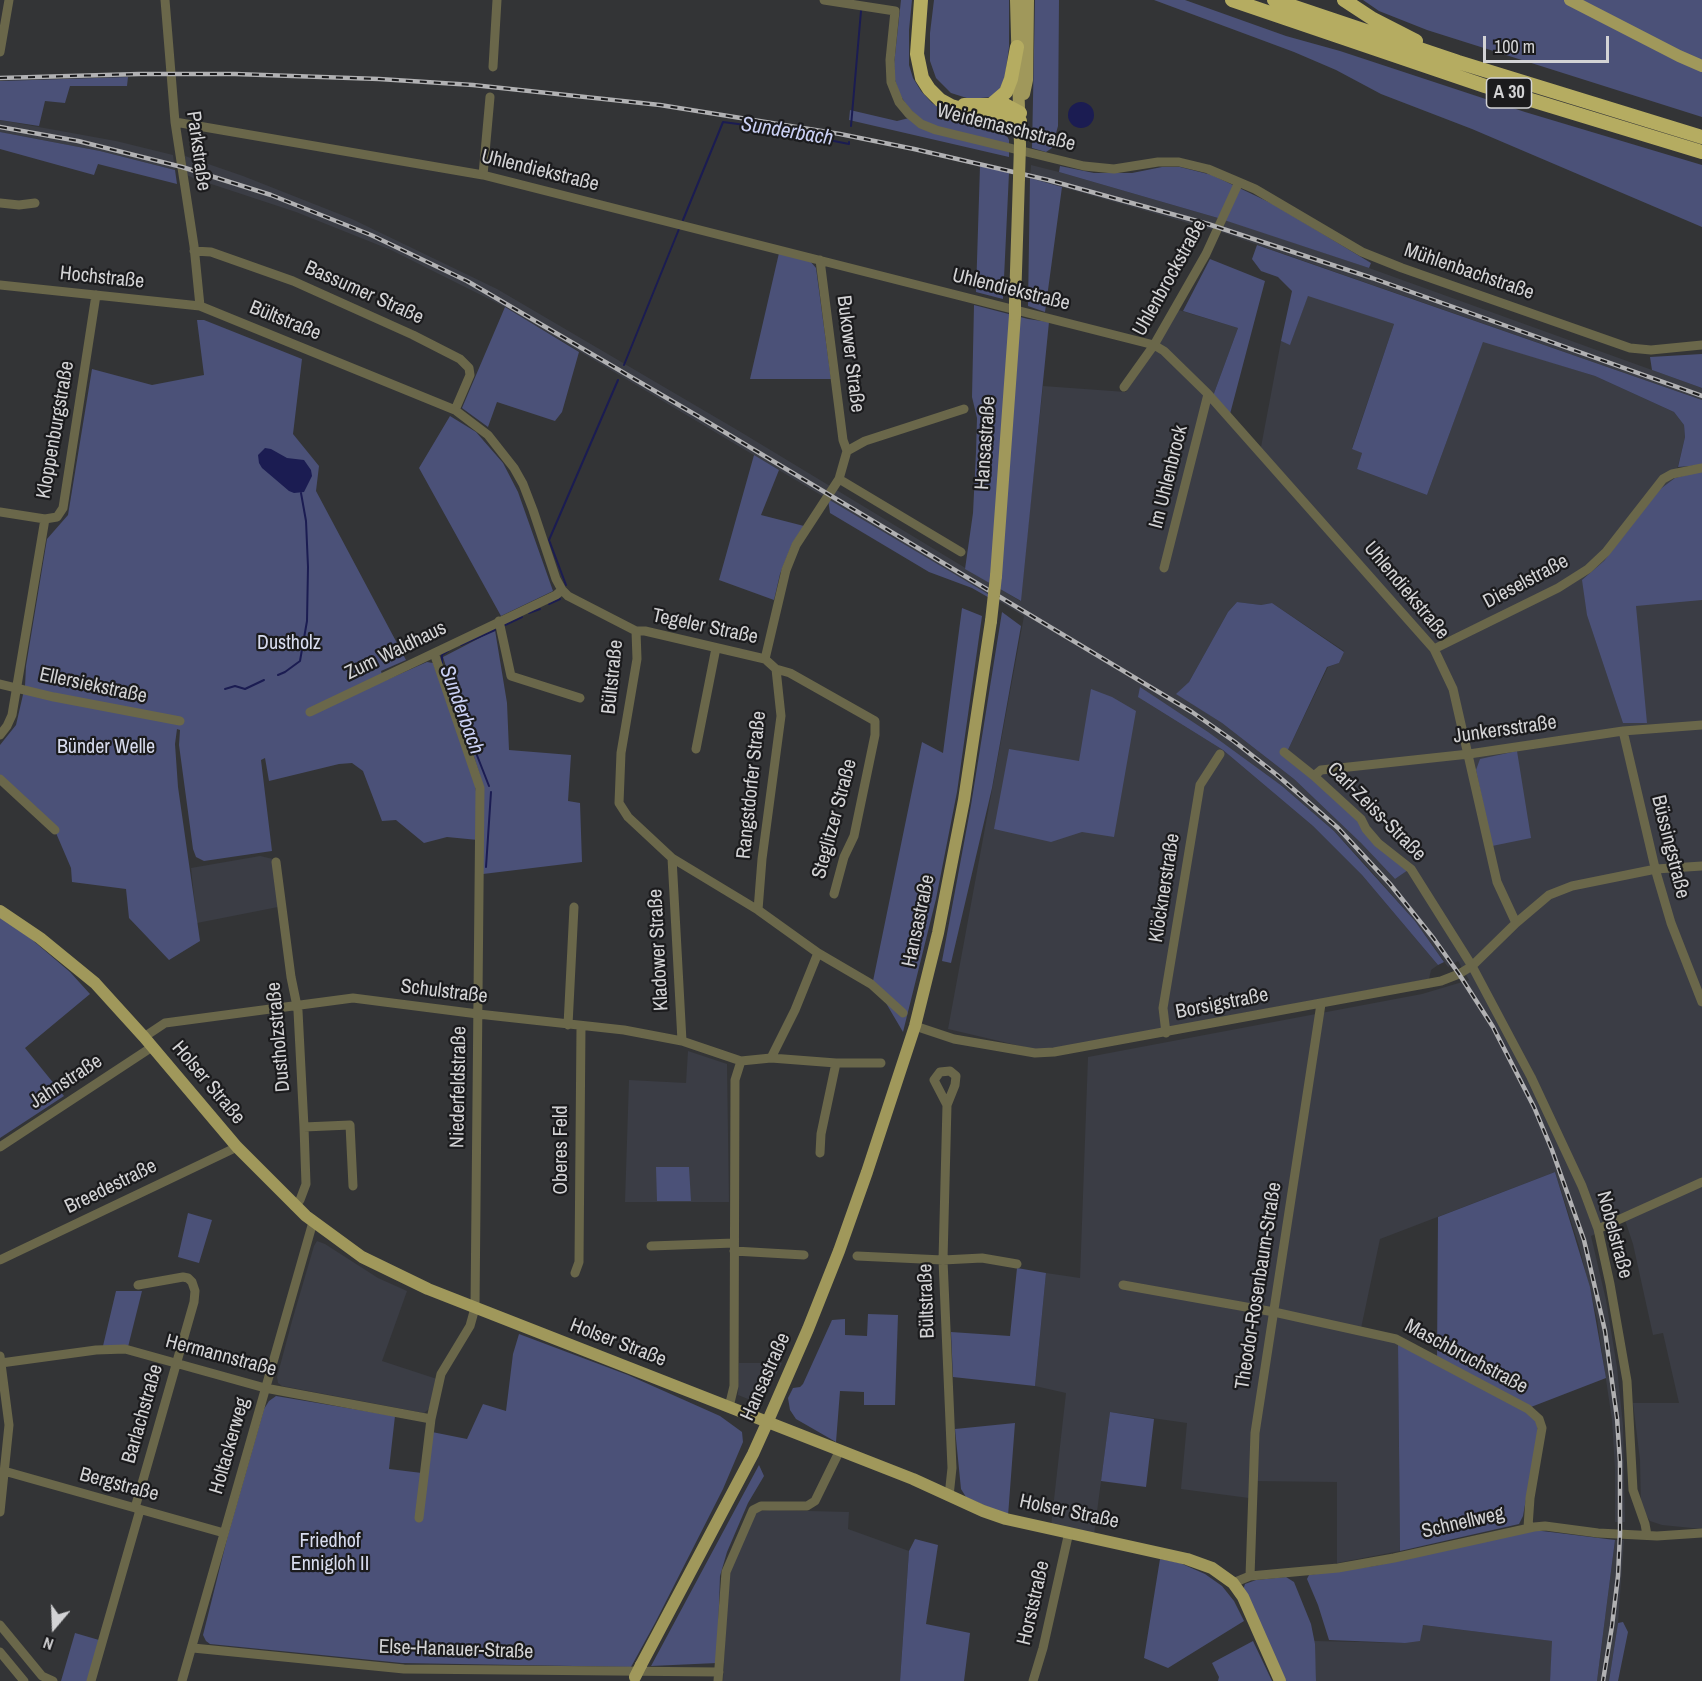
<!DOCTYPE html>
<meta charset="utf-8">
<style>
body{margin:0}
#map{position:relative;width:1702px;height:1681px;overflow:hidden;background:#333436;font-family:"Archivo Narrow",sans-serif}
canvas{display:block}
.north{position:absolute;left:24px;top:1597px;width:60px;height:60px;-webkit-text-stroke:4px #1b1b1d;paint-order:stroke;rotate:199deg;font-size:16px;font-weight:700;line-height:24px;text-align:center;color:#d3d3d5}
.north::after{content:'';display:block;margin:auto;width:21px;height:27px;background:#d3d3d5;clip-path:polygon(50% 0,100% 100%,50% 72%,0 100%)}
.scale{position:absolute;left:1483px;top:36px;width:126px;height:27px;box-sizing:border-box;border:3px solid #d3d3d5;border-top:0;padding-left:8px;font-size:18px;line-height:21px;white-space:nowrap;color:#d3d3d5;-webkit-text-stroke:4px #1b1b1d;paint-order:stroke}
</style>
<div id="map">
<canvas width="1702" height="1681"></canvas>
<div class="north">N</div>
<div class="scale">100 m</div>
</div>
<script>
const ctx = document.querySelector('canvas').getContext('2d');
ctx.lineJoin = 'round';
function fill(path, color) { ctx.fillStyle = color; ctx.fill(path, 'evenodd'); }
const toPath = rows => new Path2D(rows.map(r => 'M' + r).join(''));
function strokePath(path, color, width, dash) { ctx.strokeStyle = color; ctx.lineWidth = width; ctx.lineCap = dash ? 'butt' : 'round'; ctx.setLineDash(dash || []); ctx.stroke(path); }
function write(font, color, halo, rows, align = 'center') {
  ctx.font = font + ' "Archivo Narrow",sans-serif'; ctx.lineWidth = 4.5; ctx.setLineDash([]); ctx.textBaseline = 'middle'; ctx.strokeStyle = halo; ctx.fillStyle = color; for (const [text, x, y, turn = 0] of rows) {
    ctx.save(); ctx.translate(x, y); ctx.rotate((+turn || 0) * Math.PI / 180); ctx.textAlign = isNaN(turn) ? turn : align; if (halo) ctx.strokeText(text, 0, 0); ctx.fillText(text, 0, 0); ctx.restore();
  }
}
fill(toPath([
 [0,120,116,141,173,155,175,170,100,151,0,132],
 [185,156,243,176,352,219,497,289,739,431,1020,601,1043,386,1126,392,1143,365,1172,308,1238,328,1213,396,1261,447,1281,341,1290,344,1308,295,1394,324,1352,448,1362,453,1357,469,1427,495,1483,341,1595,376,1674,412,1684,425,1685,437,1675,478,1702,471,1702,1529,1662,1525,1650,1521,1641,1507,1640,1460,1633,1403,1679,1403,1663,1333,1653,1335,1633,1244,1625,1220,1591,1236,1606,1300,1617,1367,1623,1425,1625,1522,1615,1522,1615,1470,1612,1420,1597,1319,1579,1246,1555,1172,1380,1239,1360,1333,1398,1343,1400,1551,1337,1563,1337,1482,1251,1481,1249,1498,1181,1489,1187,1423,1110,1412,1094,1535,1051,1526,1066,1393,1035,1386,1046,1273,1080,1278,1088,1057,1422,994,1469,980,1458,961,1448,967,1415,921,1365,864,1334,831,1282,786,1138,697,1223,750,1313,826,1362,875,1438,965,1431,970,1429,979,1051,1049,1033,1049,948,1029,1024,616,505,307,391,250,296,212,193,178,187,175],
 [1237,602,1261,605,1272,603,1344,651,1339,663,1328,667,1287,752,1407,870,1395,879,1361,843,1294,779,1222,723,1177,694,1189,682,1228,612],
 [1031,165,1059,172,1218,218,1213,230,1030,178],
 [1226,220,1369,268,1702,388,1702,400,1221,232],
 [260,856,273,859,278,907,197,923,191,868],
 [688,1051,727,1064,729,1202,625,1202,629,1080,686,1083],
 [317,1241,325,1244,378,1278,407,1291,382,1361,437,1379,429,1409,424,1413,282,1386,278,1383,277,1377,292,1321,314,1246],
 [739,1363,782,1363,766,1394,758,1399,748,1399,738,1395],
 [769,1510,849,1512,848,1529,909,1551,900,1681,723,1681,728,1576,754,1512],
 [1615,1540,1624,1540,1618,1623,1609,1681,1597,1681],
 [1423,1625,1553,1641,1550,1681,1316,1681,1314,1641,1405,1643]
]), '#3b3d45');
fill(toPath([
 [901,0,912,0,909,30,909,65,913,78,921,91,932,103,949,114,996,126,1005,132,1009,140,1009,157,849,120,850,110,897,121,917,116,907,106,899,93,895,80,894,64],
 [934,0,1009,0,1009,47,1005,77,1000,90,991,97,970,99,951,93,936,78,930,61,930,33],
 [1035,0,1059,0,1058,126,1052,148,1046,152,1032,148],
 [1154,0,1185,0,1286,36,1340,51,1525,112,1702,165,1702,227,1472,129,1381,94,1336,70,1294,52],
 [1363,0,1702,0,1702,117,1427,30,1379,11],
 [128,77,127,86,70,86,65,103,45,101,39,126,0,120,0,81],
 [0,132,100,151,175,170,177,184,98,164,94,175,0,149],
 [980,166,1009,173,1003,299,976,292],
 [1060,166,1094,173,1132,173,1162,167,1180,167,1212,175,1275,205,1371,263,1369,268,1218,218,1059,172],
 [1030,178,1062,187,1045,312,1028,306],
 [1257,245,1702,400,1702,465,1678,467,1685,437,1684,425,1674,412,1595,376,1483,342,1427,495,1357,469,1362,453,1352,449,1394,324,1308,296,1290,345,1281,341,1292,291,1278,277,1261,271,1252,259],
 [779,253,810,261,816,268,831,379,750,379],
 [1210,259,1265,281,1230,414,1213,396,1238,328,1183,311],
 [974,305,1028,319,1049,322,1021,601,965,569,973,513,976,452,977,418,972,397],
 [505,307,579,352,562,412,555,421,497,402,488,427,462,408],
 [197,320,204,320,302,359,293,434,319,466,316,491,406,660,381,671,384,681,427,662,433,663,474,776,477,799,478,840,447,837,424,843,396,820,382,821,363,771,352,763,339,764,269,781,265,758,261,760,272,851,204,861,196,857,193,849,179,745,180,730,177,729,175,744,178,787,200,941,169,960,129,918,126,889,72,882,71,868,56,833,0,775,0,745,16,725,25,686,26,666,47,539,68,515,92,369,152,385,204,375],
 [1702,354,1702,388,1652,370,1650,357],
 [450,416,476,432,503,463,518,492,553,591,501,616,419,468],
 [754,455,779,470,761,515,804,526,792,544,780,574,774,600,719,580],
 [1702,471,1702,600,1636,606,1647,723,1623,723,1587,615,1582,580,1604,561,1659,490,1675,478],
 [828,499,993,597,993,600,972,588,929,572,830,513],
 [1237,602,1261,605,1272,603,1344,652,1339,663,1327,667,1287,752,1408,870,1395,879,1361,843,1294,779,1222,723,1176,694,1189,682,1228,612],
 [962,608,982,616,957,792,936,899,903,1032,873,981,922,742,943,753],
 [1002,612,1021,626,992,788,951,963,942,961,971,805],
 [495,630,507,703,509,750,571,755,568,801,580,803,582,862,483,874,481,779,443,657],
 [1140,687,1208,732,1282,786,1334,831,1415,921,1444,962,1438,965,1362,875,1313,826,1223,750,1138,697],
 [1091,689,1112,697,1136,711,1114,837,1082,832,1051,842,994,829,1009,749,1079,761],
 [1517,751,1531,838,1492,846,1476,770,1480,759],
 [0,917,16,926,70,972,90,994,25,1048,64,1096,0,1138],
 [656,1167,689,1167,691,1201,657,1201],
 [1555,1172,1590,1287,1606,1378,1531,1407,1437,1359,1438,1217],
 [188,1213,212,1220,199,1263,178,1257],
 [1017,1268,1046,1273,1035,1386,953,1377,951,1332,1010,1336],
 [116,1291,142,1291,128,1347,103,1346],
 [868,1314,898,1315,895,1405,864,1405,864,1392,840,1391,836,1442,796,1419,790,1410,788,1398,793,1388,800,1387,803,1384,832,1320,845,1319,845,1335,867,1336],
 [519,1334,628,1375,720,1416,742,1432,743,1442,723,1489,655,1623,631,1667,402,1663,210,1644,206,1641,203,1635,228,1535,264,1409,269,1401,276,1396,395,1416,389,1469,422,1473,427,1431,467,1439,483,1404,506,1411,513,1354],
 [1398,1343,1527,1412,1537,1422,1538,1432,1523,1516,1519,1524,1400,1551],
 [1110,1412,1154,1419,1146,1487,1101,1481],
 [1015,1423,1008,1516,966,1497,961,1489,955,1429],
 [759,1465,764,1476,748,1503,727,1552,720,1576,717,1663,651,1666],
 [1534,1530,1615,1540,1597,1681,1550,1681,1552,1641,1423,1625,1420,1641,1405,1643,1329,1640,1318,1605,1307,1579,1309,1575,1374,1566],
 [915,1539,938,1545,926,1624,970,1633,964,1681,900,1681,909,1551],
 [1160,1559,1180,1563,1205,1574,1222,1586,1234,1601,1244,1621,1168,1668,1144,1658],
 [1286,1577,1294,1582,1311,1624,1315,1644,1316,1681,1286,1681,1243,1590,1245,1584,1256,1580],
 [1623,1622,1628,1632,1618,1681,1609,1681,1618,1623],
 [75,1633,99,1640,88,1681,61,1681],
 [1253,1641,1272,1681,1218,1681,1219,1677,1212,1663]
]), '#4b5178');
fill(toPath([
 '1068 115a13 13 0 1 1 26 0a13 13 0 1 1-26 0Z',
 [265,448,271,449,287,458,304,460,311,470,312,476,304,492,294,493,289,491,262,468,259,463,258,455]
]), '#1b1c52');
strokePath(toPath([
 [851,126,861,11],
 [683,220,723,122,768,128,849,144,849,142],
 [624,365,679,229],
 [566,585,549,540,618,380],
 [549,604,560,599],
 [529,613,540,609],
 [505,625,522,617],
 [461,645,495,630],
 [442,663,442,655,448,651],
 [278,675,285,672,300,661,307,621,308,567,306,521,301,493],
 [225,689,235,686,245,689,264,680],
 [453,694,489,786],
 [486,867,491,792]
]), '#1b1c52', 2);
strokePath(toPath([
 [165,0,175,122,194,246,200,306],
 [824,0,895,11,890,60,891,82,899,102,909,114,921,124,936,130,1084,166,1114,169,1158,162,1179,162,1208,169,1255,189,1362,252,1402,268,1630,348,1651,350,1702,345],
 [0,52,9,0],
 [493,67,497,0],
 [175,122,483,175,1154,345,1164,351,1208,394,1434,649,1453,689,1497,882,1516,923],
 [483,175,490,97],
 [0,203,19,205,35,203],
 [194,251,211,252,293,281,413,335,460,359,469,368,470,375,455,410],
 [820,260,843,440,847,451],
 [0,285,200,306,455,410,488,435,514,468,523,484,533,510,556,579,562,590,568,596,636,631,645,631,765,659,776,669,781,716,762,859,758,910],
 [1124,387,1154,345,1206,254,1239,182],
 [839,479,961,552],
 [0,512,45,519],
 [1164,568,1208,394],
 [499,621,511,676,580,698],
 [636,631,637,659,621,753,619,803,628,817,672,858,758,910,818,953,871,984,903,1013],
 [1434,649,1558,588,1588,569,1606,552,1663,479,1672,474,1702,468],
 [765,659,786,570,796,545,839,479,847,451,865,441,964,409],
 [776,669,790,673,875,721,875,735,854,836,844,857,834,894],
 [0,684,54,697,180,721],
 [310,712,556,595,562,590],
 [1623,731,1656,872,1671,923,1702,1002],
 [0,735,7,726,12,715,45,519,57,517,63,508,96,295],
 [696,749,716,648],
 [1284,752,1314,776,1361,819,1366,829,1378,843,1411,869,1472,966,1531,1077,1582,1186,1598,1229,1610,1284,1627,1381,1633,1490,1645,1524,1647,1535],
 [1314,776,1321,770,1469,754,1623,731,1702,725],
 [0,779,55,830],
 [672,858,682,1041],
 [276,862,291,977,298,1011,304,1127,306,1184,300,1200,294,1206],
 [568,1025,574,907],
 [915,1026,954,1039,1035,1053,1054,1052,1441,981,1459,974,1472,966,1516,923,1549,895,1572,886,1656,869,1702,866],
 [1166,1033,1163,1008,1200,785,1220,754],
 [144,1037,165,1023,353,998,478,1014,624,1030,682,1041,741,1061,771,1058,836,1063,881,1063],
 [771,1058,795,1010,818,953],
 [947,1105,955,1085,956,1076,950,1071,940,1072,934,1080,947,1105,943,1260,952,1468,949,1496],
 [304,1127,350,1125,353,1186],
 [0,1147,152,1047],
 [820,1153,821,1134,836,1063],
 [1598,1229,1702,1182],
 [651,1246,734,1243],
 [734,1251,804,1255],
 [857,1256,943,1260,982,1258,1017,1264],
 [0,1260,237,1147],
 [575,1273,579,1262,581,1026],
 [1123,1285,1274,1312,1396,1339,1528,1409,1539,1419,1542,1428,1530,1498,1528,1527],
 [0,1356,9,1425,0,1512],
 [1,1363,96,1350,125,1349,265,1388,431,1419],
 [729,1407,734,1386,735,1080,741,1061],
 [4,1471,224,1533],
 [135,1508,194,1302,195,1291,192,1282,188,1278,183,1277,138,1285],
 [419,1518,431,1419,441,1374,470,1326,475,1308,480,788,434,653],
 [1250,1576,1255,1433,1321,1004],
 [1233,1583,1250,1576,1338,1568,1394,1558,1534,1527,1545,1526,1598,1533,1657,1536,1702,1533],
 [0,1625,42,1676,53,1681],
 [193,1648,404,1669,719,1672],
 [0,1652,24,1681],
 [91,1681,140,1510],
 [182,1681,313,1222],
 [718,1681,726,1572,753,1510,761,1506,807,1506,815,1501,840,1450],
 [1033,1681,1043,1648,1069,1532]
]), '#6a674a', 9);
strokePath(toPath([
 [1016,0,1020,145],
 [1570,0,1679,56,1702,66],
 [1024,94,1027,80,1028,0],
 [1015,302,1019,178],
 [996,576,1015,315],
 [0,911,40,938,95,983,144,1037,237,1147,306,1216,362,1257,428,1289,913,1479,983,1511,1006,1519,1187,1559,1212,1568,1233,1583,1243,1597,1280,1681],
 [641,1665,753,1454,767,1423,808,1329,839,1251,867,1172,915,1026,938,933,964,800,991,621]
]), '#a0985b', 12);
strokePath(toPath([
 [921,0,917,54,922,78,929,89,940,100,951,106,978,114,1020,121],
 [1232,0,1485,86,1702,152],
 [1274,0,1458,62,1702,137],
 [1344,0,1373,19,1416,41],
 [992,104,1006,92,1011,79,1017,47],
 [964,105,1005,105,1020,113]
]), '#b5ac61', 14);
const rail = toPath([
 [0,78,139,74,235,74,379,79,473,85,660,105,840,134,914,149,1048,180,1208,224,1372,278,1702,396],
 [0,127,78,141,182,167,271,195,371,235,467,281,701,418,1192,712,1235,742,1277,775,1338,828,1390,884,1434,939,1459,974,1493,1027,1534,1107,1552,1150,1584,1240,1605,1331,1617,1418,1620,1462,1620,1534,1618,1576,1612,1626,1603,1681]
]);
strokePath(rail, '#b1b1b3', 4.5);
strokePath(rail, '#1b1b1d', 2, [7]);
strokePath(toPath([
 [1019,178,1020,145],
 [1015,315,1015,302],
 [991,621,996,576],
 [635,1677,641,1665]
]), '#a0985b', 12);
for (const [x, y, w] of [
 [1509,93,45]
]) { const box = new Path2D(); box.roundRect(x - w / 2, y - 15, w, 30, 4.5); ctx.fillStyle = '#1b1b1d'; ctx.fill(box); strokePath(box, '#d3d3d5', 1.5); }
write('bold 18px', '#d3d3d5', null, [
 ["A 30",1509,93]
]);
write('20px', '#d3d3d5', '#1b1b1d', [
 ["Weidemaschstraße",1006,128,14],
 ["Parkstraße",198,151,82],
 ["Uhlendiekstraße",540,171,14],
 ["Mühlenbachstraße",1469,272,19],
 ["Hochstraße",102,278,6],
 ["Uhlenbrockstraße",1170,278,-61],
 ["Uhlendiekstraße",1011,290,14],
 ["Bassumer Straße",364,293,24],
 ["Bültstraße",285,321,22],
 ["Bukower Straße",850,354,83],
 ["Kloppenburgstraße",56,430,-80],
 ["Hansastraße",986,443,-86],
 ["Im Uhlenbrock",1169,477,-76],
 ["Dieselstraße",1526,582,-28],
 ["Uhlendiekstraße",1406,591,50],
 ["Tegeler Straße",705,627,12],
 ["Zum Waldhaus",396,651,-26],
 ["Bültstraße",613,677,-84],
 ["Ellersiekstraße",93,686,12],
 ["Junkersstraße",1505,730,-8],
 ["Rangstdorfer Straße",752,785,-84],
 ["Carl-Zeiss-Straße",1376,812,45],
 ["Steglitzer Straße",835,819,-75],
 ["Büssingstraße",1670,847,76],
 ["Klöcknerstraße",1165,888,-81],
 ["Hansastraße",919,921,-78],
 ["Kladower Straße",659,950,-93],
 ["Schulstraße",444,992,7],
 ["Borsigstraße",1222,1004,-11],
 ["Dustholzstraße",279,1037,-95],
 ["Jahnstraße",66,1082,-33],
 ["Holser Straße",208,1083,50],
 ["Niederfeldstraße",459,1087,-89],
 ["Oberes Feld",562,1150,-90],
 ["Breedestraße",111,1187,-26],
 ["Nobelstraße",1614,1235,75],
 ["Theodor-Rosenbaum-Straße",1259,1286,-81],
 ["Bültstraße",927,1301,-92],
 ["Holser Straße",618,1343,21],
 ["Hermannstraße",221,1356,15],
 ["Maschbruchstraße",1466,1357,28],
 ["Hansastraße",766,1377,-66],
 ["Barlachstraße",143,1414,-74],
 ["Holtackerweg",230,1446,-74],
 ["Bergstraße",119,1485,15],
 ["Holser Straße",1069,1512,12],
 ["Schnellweg",1463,1523,-13],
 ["Horststraße",1034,1603,-77],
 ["Else-Hanauer-Straße",456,1650,2]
]);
write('20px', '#d8dcee', '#1b1b1d', [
 ["Dustholz",289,644],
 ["Bünder Welle",106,748],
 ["Friedhof",330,1542],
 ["Ennigloh II",330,1565]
]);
write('italic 21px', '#cad0f4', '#1b1b1d', [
 ["Sunderbach",787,132,9],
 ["Sunderbach",461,710,70]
]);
</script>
